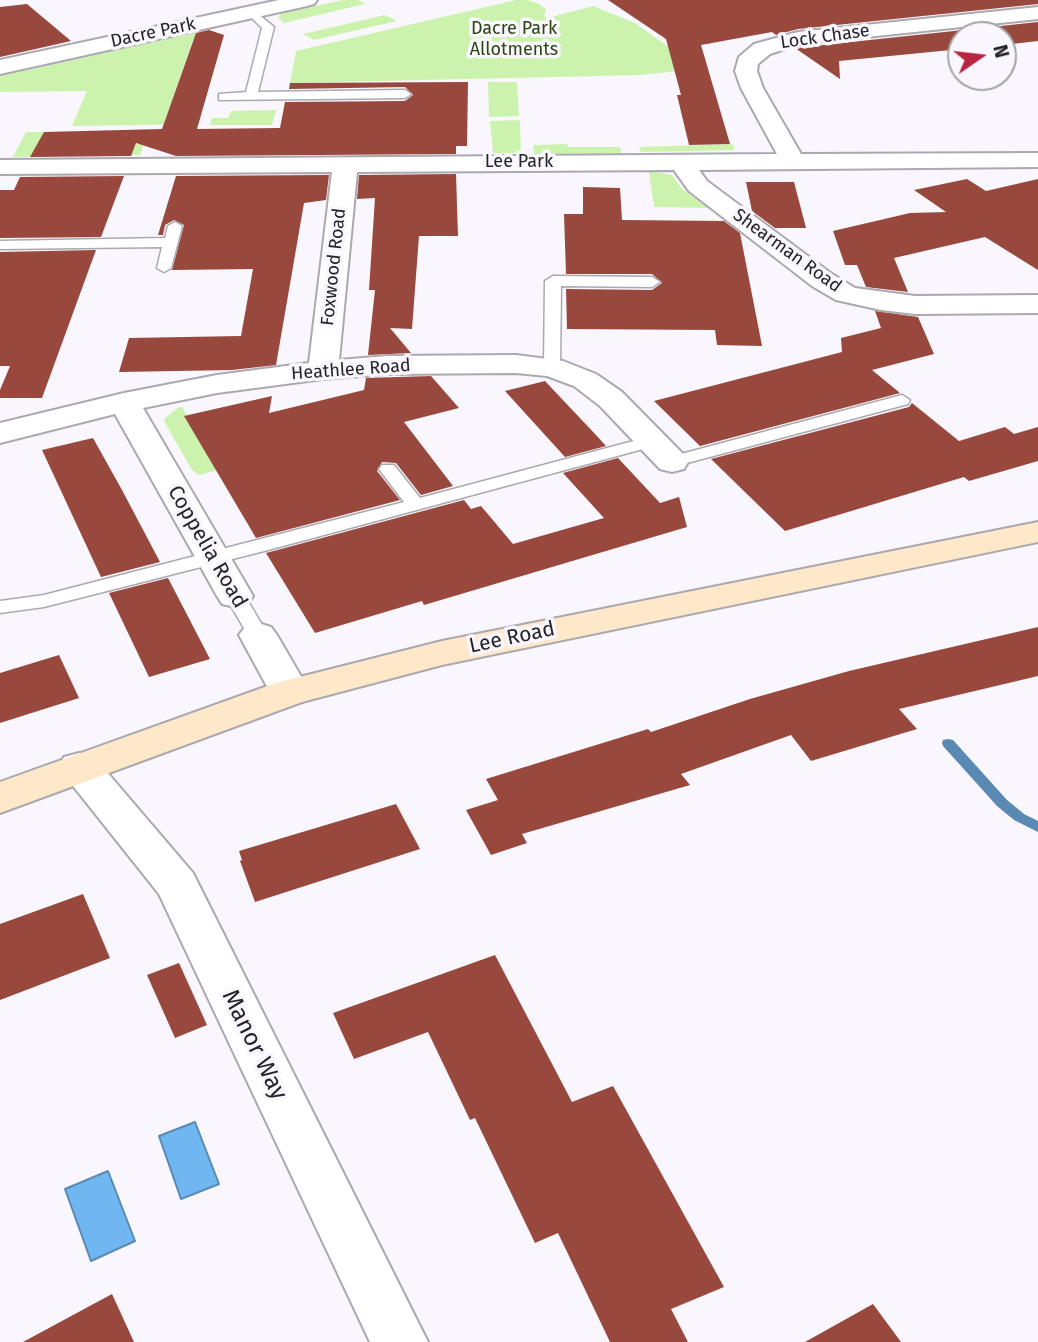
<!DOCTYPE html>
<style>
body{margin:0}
#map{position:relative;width:1038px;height:1342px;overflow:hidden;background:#f9f6fd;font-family:"Fira Sans",sans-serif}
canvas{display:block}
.north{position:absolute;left:947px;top:21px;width:70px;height:70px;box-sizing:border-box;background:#f9f6fd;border:2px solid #a4a2a7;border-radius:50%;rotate:76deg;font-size:19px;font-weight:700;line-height:28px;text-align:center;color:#252426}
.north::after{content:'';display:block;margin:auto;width:24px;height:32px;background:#b72540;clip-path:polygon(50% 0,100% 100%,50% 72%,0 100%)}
</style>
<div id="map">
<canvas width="1038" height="1342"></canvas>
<div class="north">N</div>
</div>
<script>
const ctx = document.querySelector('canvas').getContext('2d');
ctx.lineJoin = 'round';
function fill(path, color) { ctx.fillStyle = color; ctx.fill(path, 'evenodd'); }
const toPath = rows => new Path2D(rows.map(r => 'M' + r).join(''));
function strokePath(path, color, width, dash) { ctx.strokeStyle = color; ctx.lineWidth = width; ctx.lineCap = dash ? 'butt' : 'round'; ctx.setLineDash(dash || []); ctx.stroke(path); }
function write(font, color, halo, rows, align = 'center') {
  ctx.font = font + ' "Fira Sans",sans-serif'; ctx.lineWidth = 7; ctx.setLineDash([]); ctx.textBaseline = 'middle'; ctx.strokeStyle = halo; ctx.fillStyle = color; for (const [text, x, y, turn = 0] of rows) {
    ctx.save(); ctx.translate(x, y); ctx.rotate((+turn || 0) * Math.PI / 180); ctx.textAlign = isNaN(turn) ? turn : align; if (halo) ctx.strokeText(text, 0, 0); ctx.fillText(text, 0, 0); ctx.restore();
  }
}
fill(toPath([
 [343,0,358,0,365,4,284,23,278,17,283,13],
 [516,0,528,0,539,4,546,9,544,16,547,18,593,6,635,23,700,69,640,75,290,83,296,51],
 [385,15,397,21,314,40,303,34],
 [208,30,222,35,221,40,193,40,165,120,198,124,72,126,87,91,0,92,0,76],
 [488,82,517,82,519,116,489,117],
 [276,110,272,125,210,125,212,118,228,118,231,111],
 [520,120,521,153,493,153,490,121],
 [26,132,44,132,38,145,144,144,140,155,13,157],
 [567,144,568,147,620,147,621,153,534,154,533,145],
 [733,144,734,150,641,152,639,147],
 [649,171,672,175,682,189,709,208,654,207],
 [179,407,182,407,217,470,199,475,192,470,165,423,164,419]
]), '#ccf3ae');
const water = toPath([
 [195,1122,219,1184,181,1199,159,1136,195,1122],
 [108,1171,135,1241,91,1261,65,1189,108,1171]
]);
fill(water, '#70b6f0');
strokePath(water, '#5a8ab3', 2);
fill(toPath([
 [948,739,953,740,1007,800,1024,814,1038,821,1038,832,1014,820,997,806,943,746,942,743,943,740,948,739]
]), '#5a8ab3');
fill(toPath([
 [608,0,1038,0,1038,4,798,29,776,35,772,32,701,45,730,144,689,145,677,95,681,95,666,39],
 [27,4,71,41,0,57,0,7],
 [1038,22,1038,41,1003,45,1003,35,961,35,961,49,839,61,840,79,795,48],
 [209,30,224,35,197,129,280,128,285,102,405,101,413,95,405,87,289,89,290,83,468,82,467,146,456,146,456,154,176,156,136,143,131,156,30,157,44,132,162,129,196,33],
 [456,174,458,236,419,236,412,329,390,328,411,353,368,355,375,290,369,290,375,198,357,199,359,175],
 [329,175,326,200,304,203,276,365,232,370,119,372,129,338,241,336,253,269,172,270,184,225,174,220,165,225,163,235,158,235,176,176],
 [124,176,101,237,0,238,0,190,14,190,20,177],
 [967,179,986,191,1038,179,1038,270,985,237,894,258,908,292,866,287,857,265,845,265,833,231,910,213,946,212,914,190],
 [746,182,794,182,806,228,775,228,752,211],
 [583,187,620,188,622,220,724,221,740,233,762,346,717,345,715,330,567,329,566,289,652,290,662,283,652,274,566,274,564,214,583,214],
 [96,250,42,398,0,398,0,390,10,366,0,366,0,252],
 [875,311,918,317,934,354,872,370,900,393,700,446,654,401,842,352,841,338,881,328],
 [431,376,459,408,404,422,453,486,421,495,396,463,382,462,377,471,400,500,256,538,184,416,272,396,269,413,364,390,366,378],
 [545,381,595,434,606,446,565,457,505,391],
 [912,403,959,441,1005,427,1014,434,1038,427,1038,461,969,481,964,477,785,531,711,459,909,407],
 [93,438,122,490,160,562,101,577,42,450],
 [618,458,660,503,679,497,687,527,424,605,422,601,315,633,266,553,464,500,471,509,481,506,513,544,604,518,563,473],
 [168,578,210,659,149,677,109,593],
 [1038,627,1038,676,899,709,917,729,811,761,791,735,681,774,690,785,522,834,527,843,491,855,466,810,498,800,486,779,648,729,651,732,750,699,849,671],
 [59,655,79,698,0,723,0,673],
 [396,804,420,849,255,902,240,861,242,860,239,851],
 [83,894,110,958,0,1000,0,924],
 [495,955,572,1102,613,1086,724,1287,671,1309,688,1342,610,1342,558,1233,535,1243,475,1118,470,1120,428,1032,354,1059,333,1013],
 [179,963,207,1025,175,1038,147,975],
 [112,1294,134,1342,23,1342],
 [873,1304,901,1342,805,1342]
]), '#98483c');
const lane = toPath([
 [252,9,274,27,258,92,405,90,411,94,405,98,219,100,219,94,246,92,262,28,246,12,252,9],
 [175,222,182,226,171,268,164,272,157,268,162,247,0,249,0,241,165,238,168,226,175,222],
 [553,276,652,277,660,282,652,287,561,286,560,367,552,372,544,367,545,281,553,276],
 [902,395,910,400,908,404,672,467,663,462,666,458,902,395],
 [652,436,658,437,661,441,658,445,268,550,44,607,0,613,0,601,44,595,404,502,379,469,382,465,394,465,420,498,652,436],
 [235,590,242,592,245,596,268,635,265,640,258,642,251,640,248,635,225,596,228,592,235,590]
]);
const street = toPath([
 [279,0,317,0,314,4,307,6,0,74,0,60,279,0],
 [1038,7,1038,19,800,44,770,54,758,64,757,71,763,88,801,154,1038,153,1038,167,699,170,707,181,832,274,855,288,915,296,1038,295,1038,313,915,314,881,310,836,300,812,286,689,191,674,170,357,172,339,360,387,356,516,355,563,361,596,374,622,392,684,455,688,462,684,469,672,472,660,469,600,406,574,386,547,376,516,373,387,374,323,379,217,393,143,408,253,596,248,604,235,607,222,604,217,596,115,414,0,443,0,423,124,393,217,375,309,363,332,172,0,174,0,160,777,154,741,88,735,71,739,57,754,44,798,32,1038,7],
 [258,623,271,627,277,635,310,692,304,701,290,705,276,701,270,692,239,635,245,627,258,623],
 [79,753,94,757,193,873,428,1342,370,1342,159,894,58,767,64,757,79,753]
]);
const secondary = toPath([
 [1038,522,1038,542,442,665,302,702,0,813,0,782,276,683,442,641,1038,522]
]);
strokePath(lane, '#aba8af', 3);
strokePath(street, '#aba8af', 4);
strokePath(secondary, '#aba8af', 4);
fill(lane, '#fff');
fill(street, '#fff');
fill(secondary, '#fee8ca');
write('18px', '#2b4510', '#f9f6fd', [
 ["Dacre Park",514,29],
 ["Allotments",514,50]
]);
write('18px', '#252426', '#f9f6fd', [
 ["Dacre Park",153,33,-12],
 ["Lock Chase",825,37,-8],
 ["Lee Park",519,162],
 ["Shearman Road",787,251,36],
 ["Foxwood Road",334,267,-84],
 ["Heathlee Road",351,370,-4]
]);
write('21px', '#252426', '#f9f6fd', [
 ["Coppelia Road",207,547,60],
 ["Lee Road",512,638,-12]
]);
write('24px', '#252426', '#f9f6fd', [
 ["Manor Way",254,1045,64]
]);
</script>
